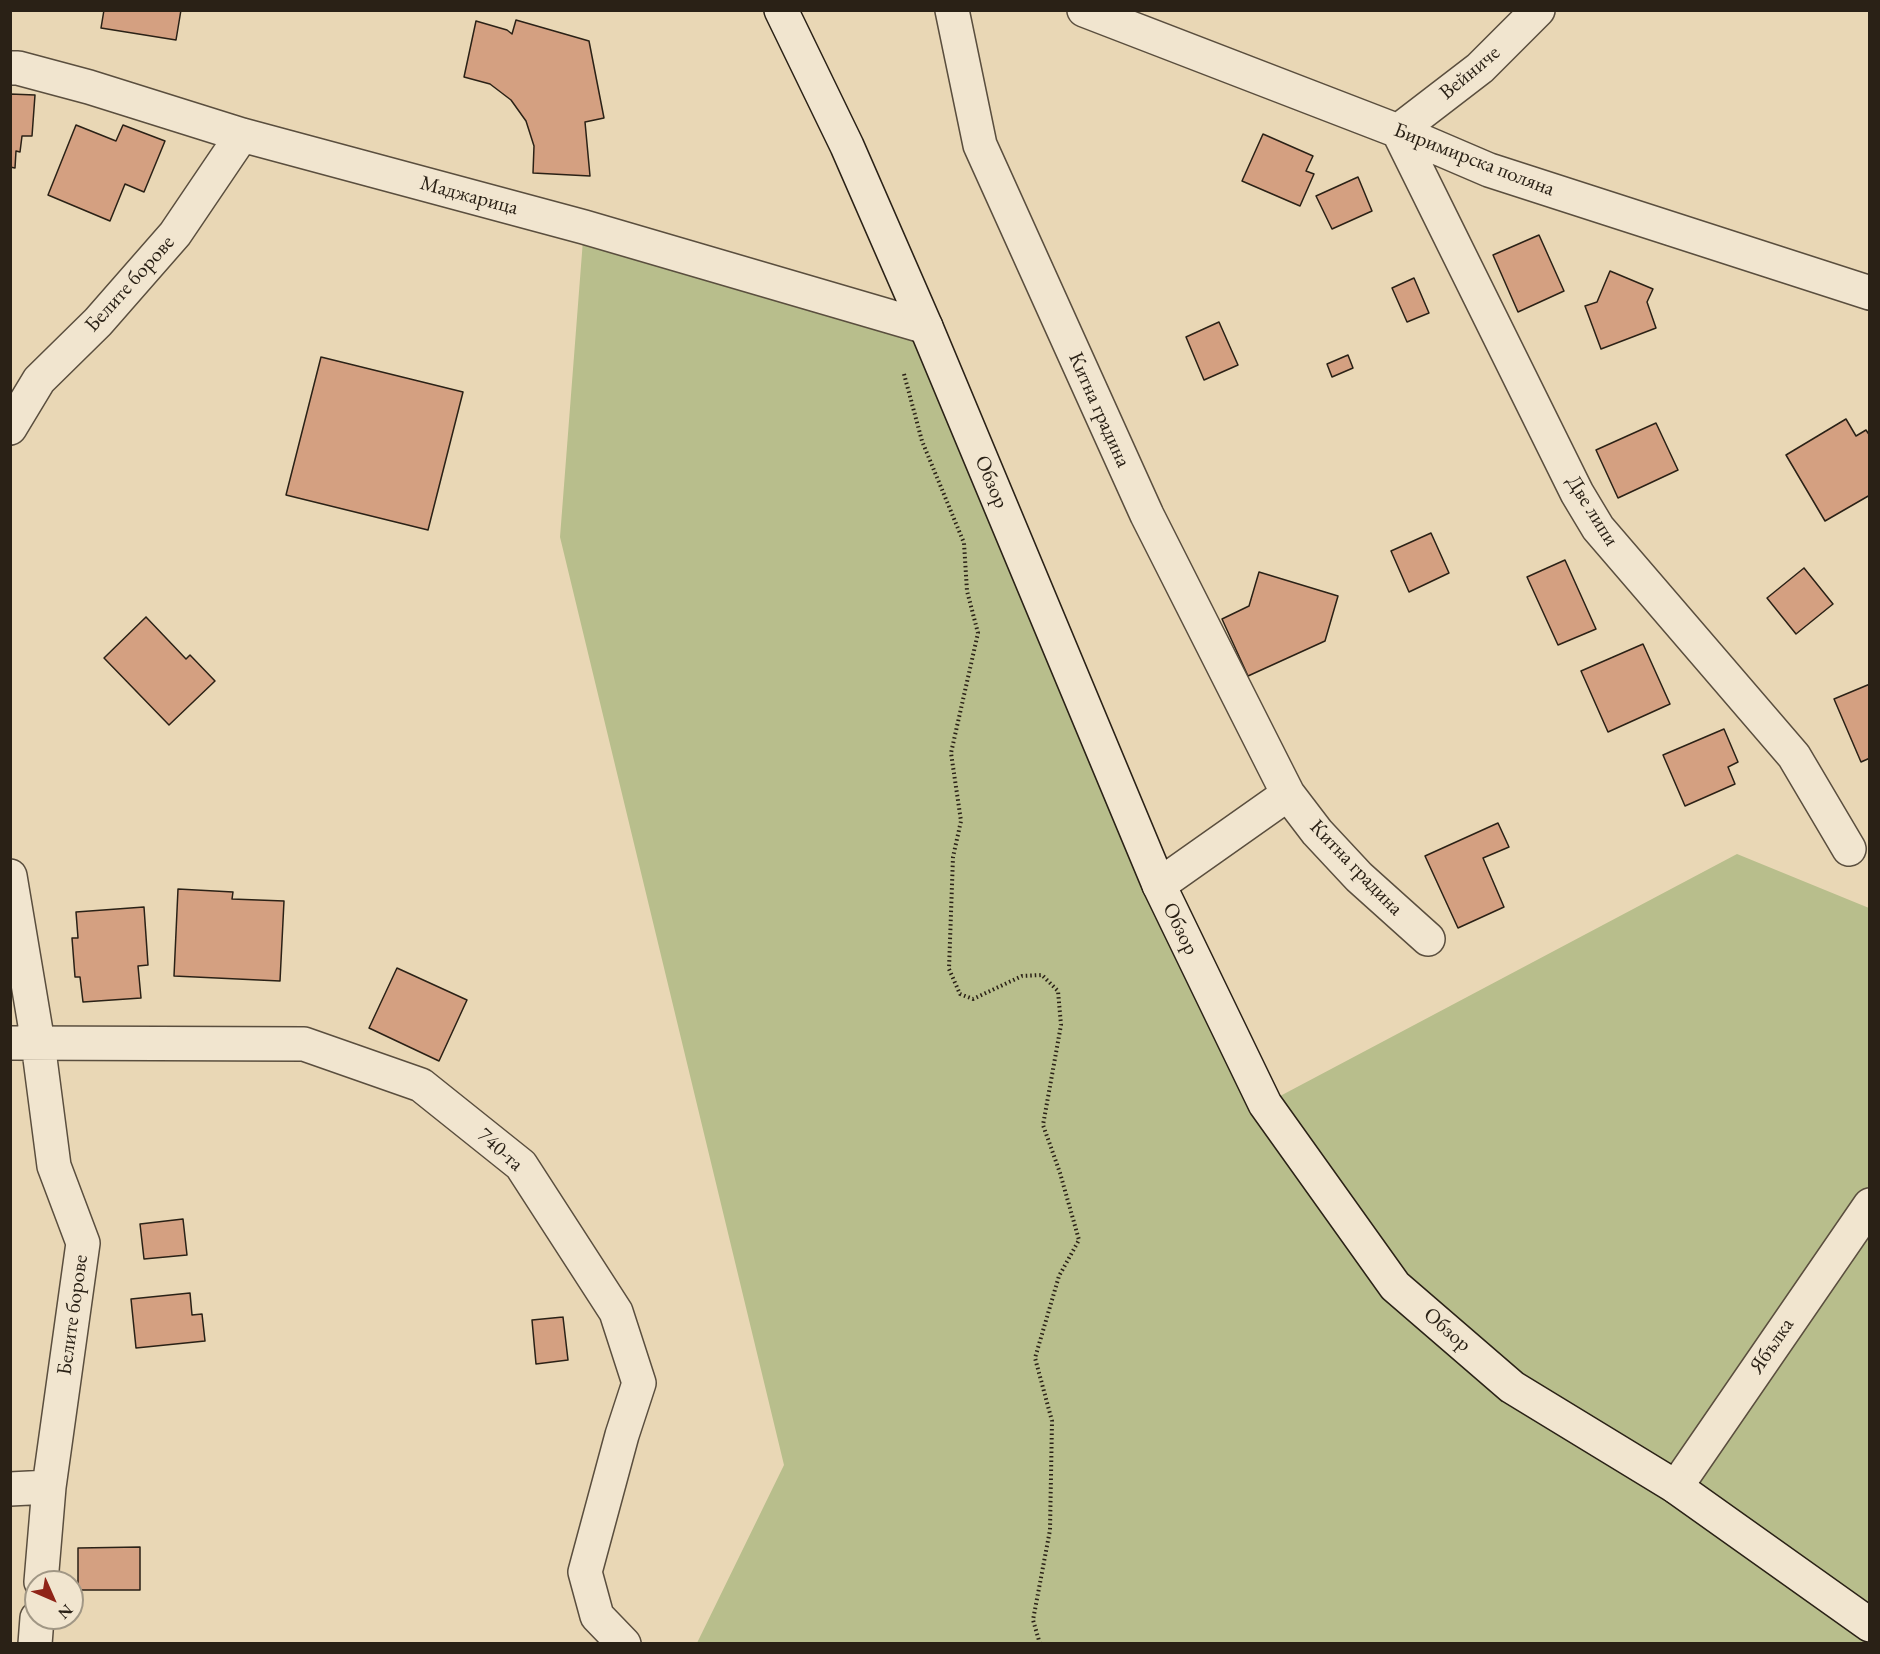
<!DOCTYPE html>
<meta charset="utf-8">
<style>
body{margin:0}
#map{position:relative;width:1880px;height:1654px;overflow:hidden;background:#e9d7b5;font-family:"EB Garamond",serif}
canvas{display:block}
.frame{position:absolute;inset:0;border:12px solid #2a2116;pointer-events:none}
.north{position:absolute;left:24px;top:1570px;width:60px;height:60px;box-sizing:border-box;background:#f1e5cf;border:2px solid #a19785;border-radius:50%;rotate:135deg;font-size:16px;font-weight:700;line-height:24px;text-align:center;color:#2a2116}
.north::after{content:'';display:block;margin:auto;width:21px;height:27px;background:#8f2418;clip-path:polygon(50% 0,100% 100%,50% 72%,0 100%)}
</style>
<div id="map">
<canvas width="1880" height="1654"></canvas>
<div class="frame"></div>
<div class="north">N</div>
</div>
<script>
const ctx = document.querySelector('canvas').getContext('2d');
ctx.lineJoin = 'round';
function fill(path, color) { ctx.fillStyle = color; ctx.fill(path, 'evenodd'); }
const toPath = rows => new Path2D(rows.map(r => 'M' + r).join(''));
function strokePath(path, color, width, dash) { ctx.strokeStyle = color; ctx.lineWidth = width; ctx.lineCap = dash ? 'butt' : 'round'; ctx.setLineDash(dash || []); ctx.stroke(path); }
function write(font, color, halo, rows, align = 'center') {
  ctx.font = font + ' "EB Garamond",serif'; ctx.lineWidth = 5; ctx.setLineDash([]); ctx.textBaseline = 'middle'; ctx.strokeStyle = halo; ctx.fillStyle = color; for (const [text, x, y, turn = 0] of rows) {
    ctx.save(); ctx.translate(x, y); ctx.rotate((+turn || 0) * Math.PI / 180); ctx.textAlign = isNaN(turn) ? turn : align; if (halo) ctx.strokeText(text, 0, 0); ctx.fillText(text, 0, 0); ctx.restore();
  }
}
fill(toPath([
 [584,227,926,327,1265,1104,1737,854,1869,908,1869,1643,697,1643,784,1465,560,537]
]), '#b8be8c');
const building = toPath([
 [104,10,181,10,176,40,101,28,104,10],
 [516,20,589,41,604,118,585,122,590,176,533,173,534,146,526,121,511,100,490,84,464,77,476,21,507,30,512,34,516,20],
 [10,94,35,95,32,136,22,136,20,152,16,151,15,168,10,167,10,94],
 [76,125,116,141,123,125,165,141,144,192,125,184,110,221,48,195,76,125],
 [1263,134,1313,156,1306,171,1314,174,1300,206,1242,181,1263,134],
 [1358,177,1372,211,1332,229,1316,196,1358,177],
 [1539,235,1564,291,1518,312,1493,255,1539,235],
 [1610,271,1653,289,1647,302,1656,328,1601,349,1585,306,1597,302,1610,271],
 [1414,278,1429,313,1407,322,1392,288,1414,278],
 [1219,322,1238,365,1204,380,1186,337,1219,322],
 [1348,355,1353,368,1332,377,1327,364,1348,355],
 [321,357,463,392,428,530,286,495,321,357],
 [1846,419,1856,436,1866,430,1870,436,1870,495,1825,521,1786,455,1846,419],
 [1656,423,1678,470,1618,498,1596,450,1656,423],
 [1431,533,1449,573,1409,592,1391,551,1431,533],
 [1565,560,1596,629,1558,645,1527,577,1565,560],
 [1804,568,1833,604,1796,634,1767,598,1804,568],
 [1259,572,1338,596,1325,641,1248,676,1222,619,1249,606,1259,572],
 [146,617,186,659,190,655,215,681,169,725,104,658,146,617],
 [1643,644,1670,704,1608,732,1581,671,1643,644],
 [1870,684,1870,758,1861,762,1834,699,1870,684],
 [1724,729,1738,762,1728,767,1735,784,1685,806,1663,755,1724,729],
 [1498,823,1509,847,1483,858,1504,907,1458,928,1425,856,1498,823],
 [178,889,233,892,232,899,284,901,280,981,174,976,178,889],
 [144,907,148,965,138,966,141,998,83,1002,80,977,75,977,72,938,78,938,76,912,144,907],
 [397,968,467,1000,439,1061,369,1028,397,968],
 [183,1219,187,1255,144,1259,140,1224,183,1219],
 [190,1293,192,1315,202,1314,205,1341,136,1348,131,1299,190,1293],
 [563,1317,568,1360,536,1364,532,1320,563,1317],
 [140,1547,140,1590,78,1590,78,1548,140,1547]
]);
fill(building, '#d4a081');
strokePath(building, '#2a2116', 1.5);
const street = toPath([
 [952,10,980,145,1147,515,1288,794,1317,832,1359,877,1428,939],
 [1084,10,1398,131,1489,170,1870,293],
 [10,68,18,68,89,87,242,135,584,227,926,327],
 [1398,131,1577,493,1598,528,1794,756,1849,849],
 [1398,131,1480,68,1538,10],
 [10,428,39,380,98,322,175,234,242,135],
 [10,876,38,1043,54,1166,83,1243,49,1487,41,1582],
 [1159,885,1288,794],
 [10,1043,304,1044,421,1085,521,1165,616,1312,639,1383,622,1435,585,1572,597,1616,624,1644],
 [1676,1487,1870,1205],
 [10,1489,49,1487],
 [35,1644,37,1618]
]);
const secondary = toPath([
 [781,10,847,146,926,327,1159,885,1265,1104,1395,1286,1512,1387,1676,1487,1870,1625]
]);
strokePath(street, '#5a4e3e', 36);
strokePath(secondary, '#2a2116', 36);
strokePath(toPath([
 [904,374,922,441,964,543,967,591,978,633,951,753,961,821,953,857,949,969,960,994,973,999,1022,976,1042,975,1058,991,1061,1025,1043,1125,1060,1173,1079,1240,1059,1276,1035,1358,1052,1421,1050,1530,1033,1620,1040,1644]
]), '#2a2116', 4, [1.5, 3]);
strokePath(street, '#f1e5cf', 33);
strokePath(secondary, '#f1e5cf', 33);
write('21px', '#2a2116', '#f1e5cf', [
 ["Вейниче",1470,73,-40],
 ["Биримирска поляна",1474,160,21],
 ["Маджарица",469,196,15],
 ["Белите борове",130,284,-48],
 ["Китна градина",1099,410,66],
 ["Обзор",991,482,67],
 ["Две липи",1592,511,58],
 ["Китна градина",1356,868,46],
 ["Обзор",1180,929,64],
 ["740-та",500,1150,42],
 ["Белите борове",73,1315,-82],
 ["Обзор",1447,1330,41],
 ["Ябълка",1772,1346,-56]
]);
</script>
